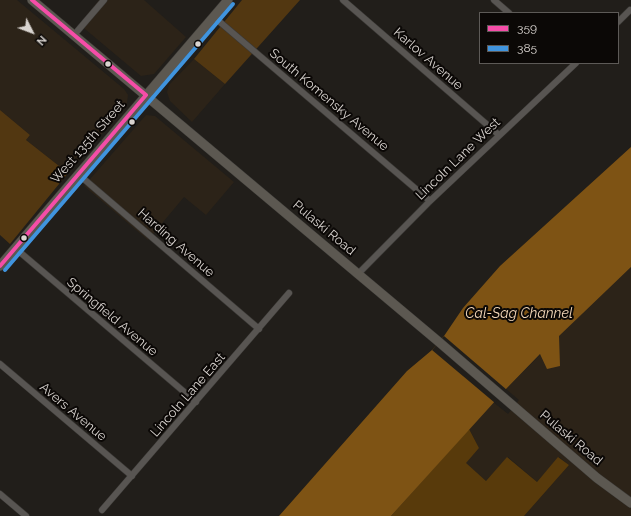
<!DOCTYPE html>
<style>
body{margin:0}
#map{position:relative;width:631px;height:516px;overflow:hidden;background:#211e1a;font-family:Raleway,sans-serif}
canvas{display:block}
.legend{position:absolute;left:479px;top:12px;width:140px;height:52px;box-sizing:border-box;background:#0b0806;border:1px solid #5d5a57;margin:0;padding:5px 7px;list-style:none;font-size:12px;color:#d9d4d0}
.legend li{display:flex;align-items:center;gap:8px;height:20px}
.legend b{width:20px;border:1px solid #5d5a57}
.north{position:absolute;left:12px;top:12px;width:40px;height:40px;-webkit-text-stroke:3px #0b0806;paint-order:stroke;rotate:132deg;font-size:11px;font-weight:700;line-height:16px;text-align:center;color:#d9d4d0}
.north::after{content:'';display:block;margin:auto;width:14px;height:18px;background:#d9d4d0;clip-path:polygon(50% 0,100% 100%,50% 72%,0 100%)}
</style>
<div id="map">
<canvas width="631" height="516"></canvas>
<ul class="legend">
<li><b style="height:5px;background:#f54da8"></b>359</li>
<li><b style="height:5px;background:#4094de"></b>385</li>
</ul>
<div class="north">N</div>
</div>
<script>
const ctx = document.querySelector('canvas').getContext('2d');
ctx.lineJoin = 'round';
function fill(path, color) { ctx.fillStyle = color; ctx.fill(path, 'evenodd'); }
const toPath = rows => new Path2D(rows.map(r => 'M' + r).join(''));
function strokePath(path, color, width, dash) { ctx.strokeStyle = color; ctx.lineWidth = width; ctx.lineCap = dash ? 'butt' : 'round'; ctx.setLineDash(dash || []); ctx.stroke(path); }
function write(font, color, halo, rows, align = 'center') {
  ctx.font = font + ' Raleway,sans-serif'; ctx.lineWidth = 4; ctx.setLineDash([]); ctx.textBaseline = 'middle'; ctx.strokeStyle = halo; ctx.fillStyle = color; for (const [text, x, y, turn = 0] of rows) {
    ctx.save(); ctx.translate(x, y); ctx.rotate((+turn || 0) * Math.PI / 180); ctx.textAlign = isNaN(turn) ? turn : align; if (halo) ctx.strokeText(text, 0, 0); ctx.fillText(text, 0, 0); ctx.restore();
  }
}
fill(toPath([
 [0,0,17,0,124,89,128,95,127,103,125,107,68,173,26,140,30,135,0,110],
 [99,0,144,0,186,37,154,74,141,76,79,24],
 [194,59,225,84,192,122,170,101,167,92,169,85],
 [146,115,155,116,234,182,206,215,184,197,148,240,84,186],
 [631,267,631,516,524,516,569,465,559,457,537,482,508,457,486,481,465,463,479,448,469,429,493,402,508,414,519,400,506,389,590,305]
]), '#2c2318');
fill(toPath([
 [242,0,300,0,225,84,194,59],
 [0,110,30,135,26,140,68,173,10,244,0,235]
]), '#523711');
fill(toPath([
 [469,429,479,448,466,463,486,481,507,457,537,482,558,457,569,465,524,516,391,516]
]), '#583a0b');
fill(toPath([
 [631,147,631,267,559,336,560,366,547,369,540,354,506,389,391,516,279,516,407,371,432,350,444,336,463,308,500,266]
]), '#7e5314');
fill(toPath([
 [444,336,507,390,495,403,432,350]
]), '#211e1a');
const street = toPath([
 [343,0,499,135],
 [494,0,509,13],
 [214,17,430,201],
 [618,22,630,10],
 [74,35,104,0],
 [78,174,259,329],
 [15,248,196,402],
 [358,274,430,201,576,63],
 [0,364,132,476],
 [0,494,26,516],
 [102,510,289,293]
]);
const secondary = toPath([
 [32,0,439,342,597,478,631,503],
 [0,266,228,0]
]);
strokePath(street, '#3b3936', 7);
strokePath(secondary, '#3b3936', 10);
strokePath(street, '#585552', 6);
strokePath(secondary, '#5c5851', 9);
strokePath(toPath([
 [32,0,146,95],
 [0,266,146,95]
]), '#f54da8', 4);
strokePath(toPath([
 [5,270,233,4]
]), '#4094de', 4);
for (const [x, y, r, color] of [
 [198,44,3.5,"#d9d4d0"],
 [108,64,3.5,"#d9d4d0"],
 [132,122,3.5,"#d9d4d0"],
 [24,238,3.5,"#d9d4d0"]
]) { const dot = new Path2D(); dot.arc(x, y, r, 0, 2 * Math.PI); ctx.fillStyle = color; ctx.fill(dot); strokePath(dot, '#0b0806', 1.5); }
write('13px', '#d9d4d0', '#0b0806', [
 ["Karlov Avenue",428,59,41],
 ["South Komensky Avenue",329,100,40],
 ["West 135th Street",88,142,-49],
 ["Lincoln Lane West",458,159,-44],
 ["Pulaski Road",324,228,40],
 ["Harding Avenue",176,243,41],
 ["Springfield Avenue",112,317,40],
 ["Lincoln Lane East",188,395,-49],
 ["Avers Avenue",73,412,40],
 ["Pulaski Road",571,438,40]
]);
write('italic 14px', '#f4d8b9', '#0b0806', [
 ["Cal-Sag Channel",519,314]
]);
</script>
